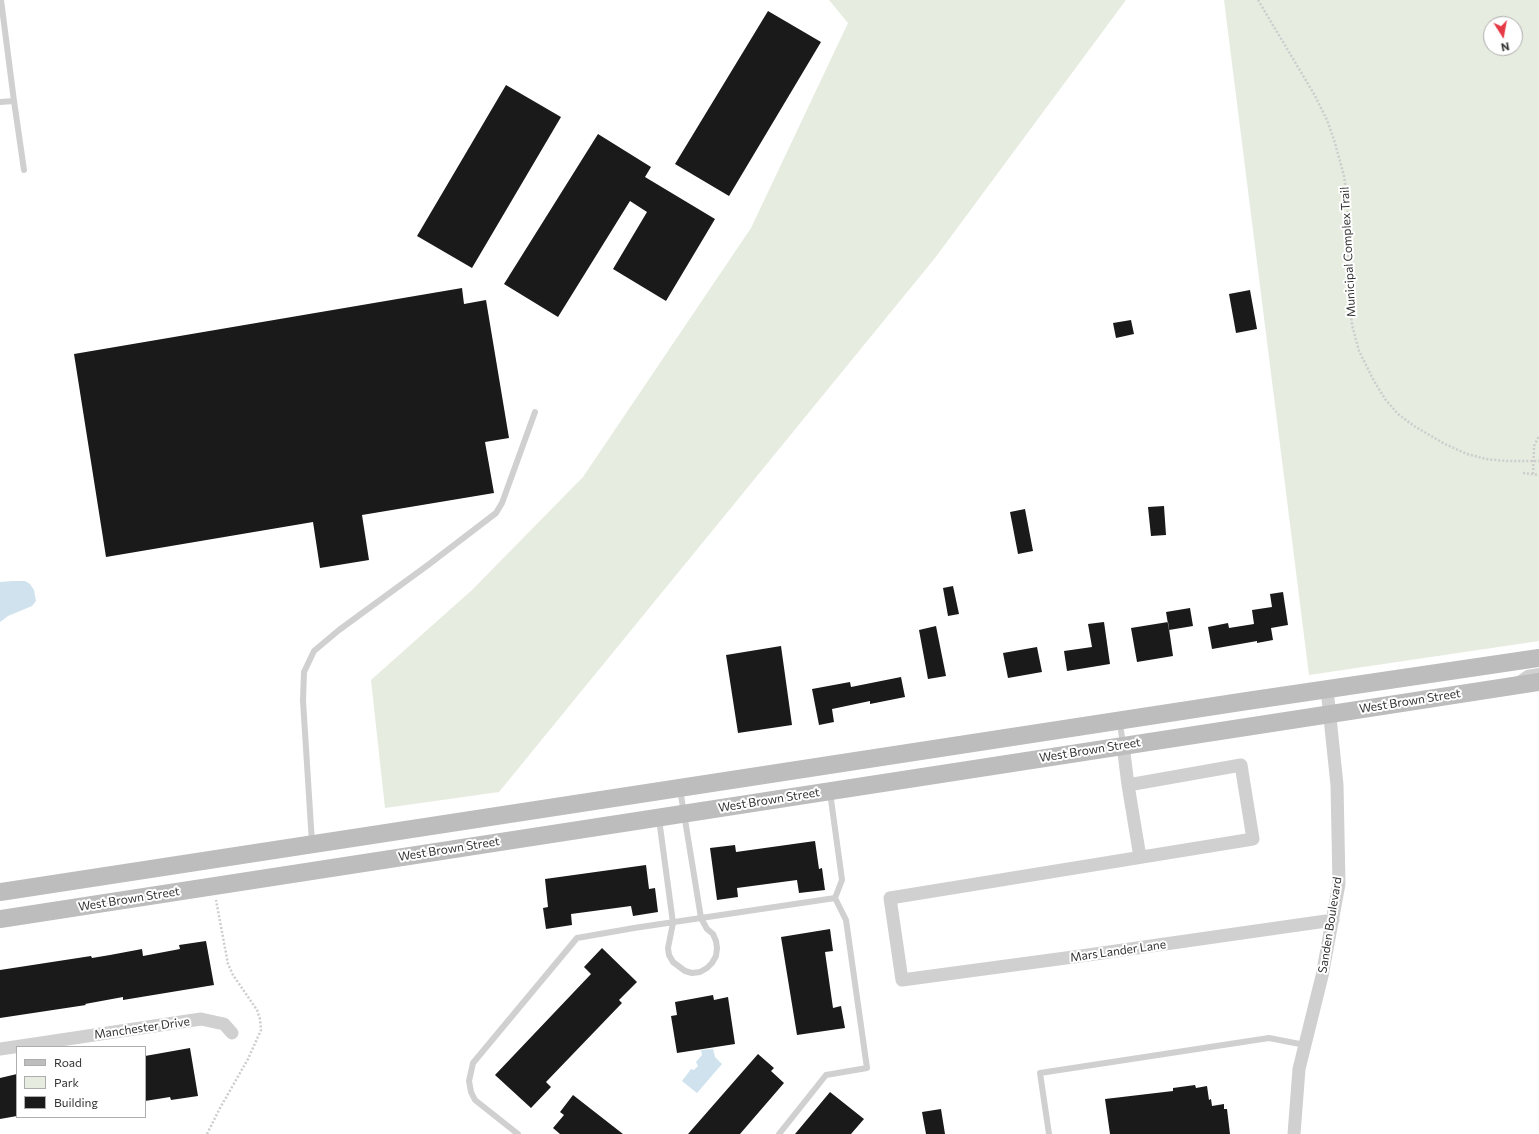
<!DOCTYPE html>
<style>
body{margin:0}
#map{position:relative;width:1539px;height:1134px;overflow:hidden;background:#fff;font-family:Commissioner,sans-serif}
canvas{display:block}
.legend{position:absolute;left:16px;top:1046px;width:130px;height:72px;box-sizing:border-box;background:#fff;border:1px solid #adadad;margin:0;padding:5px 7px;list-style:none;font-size:12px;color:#333}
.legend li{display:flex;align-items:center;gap:8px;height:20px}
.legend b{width:20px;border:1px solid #adadad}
.north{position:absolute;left:1483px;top:16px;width:40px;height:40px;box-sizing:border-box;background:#fff;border:1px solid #adadad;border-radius:50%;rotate:169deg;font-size:11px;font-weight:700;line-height:16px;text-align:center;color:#333}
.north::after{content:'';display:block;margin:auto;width:14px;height:18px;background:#e63946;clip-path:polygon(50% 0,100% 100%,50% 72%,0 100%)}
</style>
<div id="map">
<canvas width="1539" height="1134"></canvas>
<ul class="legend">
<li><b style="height:5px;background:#bdbdbd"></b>Road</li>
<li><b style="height:11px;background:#e6ecdf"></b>Park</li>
<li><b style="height:11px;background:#1a1a1a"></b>Building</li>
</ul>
<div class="north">N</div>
</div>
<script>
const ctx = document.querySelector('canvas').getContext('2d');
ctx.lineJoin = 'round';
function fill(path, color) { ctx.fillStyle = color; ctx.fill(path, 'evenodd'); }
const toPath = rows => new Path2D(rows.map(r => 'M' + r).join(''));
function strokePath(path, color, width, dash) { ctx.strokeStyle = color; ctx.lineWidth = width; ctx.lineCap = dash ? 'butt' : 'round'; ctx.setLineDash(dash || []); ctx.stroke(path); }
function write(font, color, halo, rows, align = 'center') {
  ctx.font = font + ' Commissioner,sans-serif'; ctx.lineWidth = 4; ctx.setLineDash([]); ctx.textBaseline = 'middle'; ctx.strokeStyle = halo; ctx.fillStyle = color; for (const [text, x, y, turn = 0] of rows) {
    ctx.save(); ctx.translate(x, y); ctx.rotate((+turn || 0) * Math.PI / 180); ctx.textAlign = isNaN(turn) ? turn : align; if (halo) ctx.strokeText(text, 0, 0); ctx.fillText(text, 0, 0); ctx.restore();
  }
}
fill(toPath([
 [829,0,1126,0,935,258,499,792,385,808,371,680,472,590,583,477,751,228,848,23],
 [1224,0,1539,0,1539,641,1309,675],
 [1491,24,1515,24,1515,48,1491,48]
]), '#e6ecdf');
fill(toPath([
 [12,581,25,581,30,584,34,590,36,601,32,606,8,616,0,622,0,582],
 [713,1049,715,1057,722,1064,697,1093,682,1081,691,1069,694,1070,698,1066,696,1062,702,1055,701,1050]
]), '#cfe2ee');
fill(toPath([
 [768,11,821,42,729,196,675,164],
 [506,85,561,117,472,268,417,236],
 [598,134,651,167,645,177,715,219,666,301,613,269,647,212,630,201,558,317,504,284],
 [462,288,464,304,486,300,509,438,485,442,494,493,362,515,369,560,320,568,313,522,106,557,74,354],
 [1250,290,1257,329,1236,333,1229,294],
 [1131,320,1134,334,1116,338,1113,323],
 [1164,506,1166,535,1151,536,1148,507],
 [1025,509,1033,551,1018,554,1010,512],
 [953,586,959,614,948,616,943,588],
 [1283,592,1288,625,1271,628,1273,640,1257,643,1257,641,1212,649,1208,627,1228,623,1229,628,1254,624,1252,610,1272,607,1270,594],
 [1190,608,1193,626,1169,630,1166,612],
 [1104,622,1110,664,1067,671,1064,651,1092,647,1088,624],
 [1168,622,1173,656,1137,662,1131,628],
 [936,626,946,676,928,679,919,630],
 [781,646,792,725,738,733,726,655],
 [1037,647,1042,672,1008,678,1003,653],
 [901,677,905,697,870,704,870,701,832,709,834,722,819,725,812,689,850,682,851,687],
 [815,841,819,869,822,868,825,890,799,893,797,880,737,888,738,897,717,900,710,848,735,845,736,852],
 [646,865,649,889,655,888,658,912,633,916,631,906,571,914,572,925,546,929,543,908,548,907,545,879],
 [830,929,833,951,825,952,833,1008,841,1006,845,1028,797,1035,781,937],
 [206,941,214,985,123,1000,123,997,85,1004,86,1005,0,1018,0,970,91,956,92,958,110,955,142,949,143,956,180,949,179,945],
 [602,948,637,982,619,1000,622,1003,546,1082,551,1087,531,1108,495,1075,591,974,584,967],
 [713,995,714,1000,728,997,735,1044,677,1053,671,1016,677,1015,675,1002],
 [190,1048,198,1096,171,1100,170,1097,145,1101,145,1056],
 [758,1054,774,1068,771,1071,784,1083,740,1134,688,1134],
 [17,1074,17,1116,0,1119,0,1078],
 [1195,1085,1196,1088,1207,1086,1209,1100,1211,1099,1212,1106,1224,1104,1224,1109,1227,1109,1230,1134,1110,1134,1105,1099,1173,1091,1173,1088],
 [830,1092,864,1119,851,1134,795,1134],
 [573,1095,623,1134,560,1134,553,1128,564,1115,560,1112],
 [941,1109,945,1134,926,1134,922,1112]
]), '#1a1a1a');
strokePath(toPath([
 [1258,0,1314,94,1327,120,1335,143,1344,176,1348,204,1348,292,1352,325,1359,351,1374,381,1385,399,1398,414,1414,426,1445,444,1467,454,1486,459,1506,461,1539,461],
 [1523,473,1539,475],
 [1533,474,1534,446,1539,436],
 [207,1134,220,1108,248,1059,261,1030,260,1019,257,1010,233,975,228,964,216,900]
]), '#cdcdcd', 2.5, [2, 2]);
strokePath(toPath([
 [14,101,24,170],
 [0,102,14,101,1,0],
 [1517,680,1527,673,1539,671],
 [1120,723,1123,745],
 [830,792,842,880,835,898],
 [659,819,673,923,668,948,669,955,673,962,685,971,692,973,700,972,707,968,712,963,716,956,717,948,716,941,713,934,707,929,701,918,680,789],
 [312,843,303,701,304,672,314,651,339,630,428,565,496,513,502,503,535,412],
 [518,1134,475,1100,471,1092,469,1081,473,1063,577,938,634,928,835,898,846,920,867,1068,826,1075,779,1134],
 [1049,1134,1040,1073,1269,1038,1305,1045]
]), '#d0d0d0', 6);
strokePath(toPath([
 [1123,745,1128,785],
 [1140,857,1128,785,1241,765,1253,839,890,898,902,980,1088,955,1333,920],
 [0,1049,201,1019,224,1024,232,1033],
 [1294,1134,1299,1069,1322,976,1339,884,1337,785,1327,689]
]), '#d0d0d0', 13);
strokePath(toPath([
 [0,892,1247,701,1539,658],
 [0,919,1539,682]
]), '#bdbdbd', 18);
write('12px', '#333', '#fff', [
 ["Municipal Complex Trail",1348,252,-93],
 ["West Brown Street",1410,701,-9],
 ["West Brown Street",1090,750,-9],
 ["West Brown Street",769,800,-9],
 ["West Brown Street",449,849,-9],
 ["West Brown Street",129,899,-9],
 ["Sanden Boulevard",1330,925,-81],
 ["Mars Lander Lane",1118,951,-8],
 ["Manchester Drive",142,1028,-8]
]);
</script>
